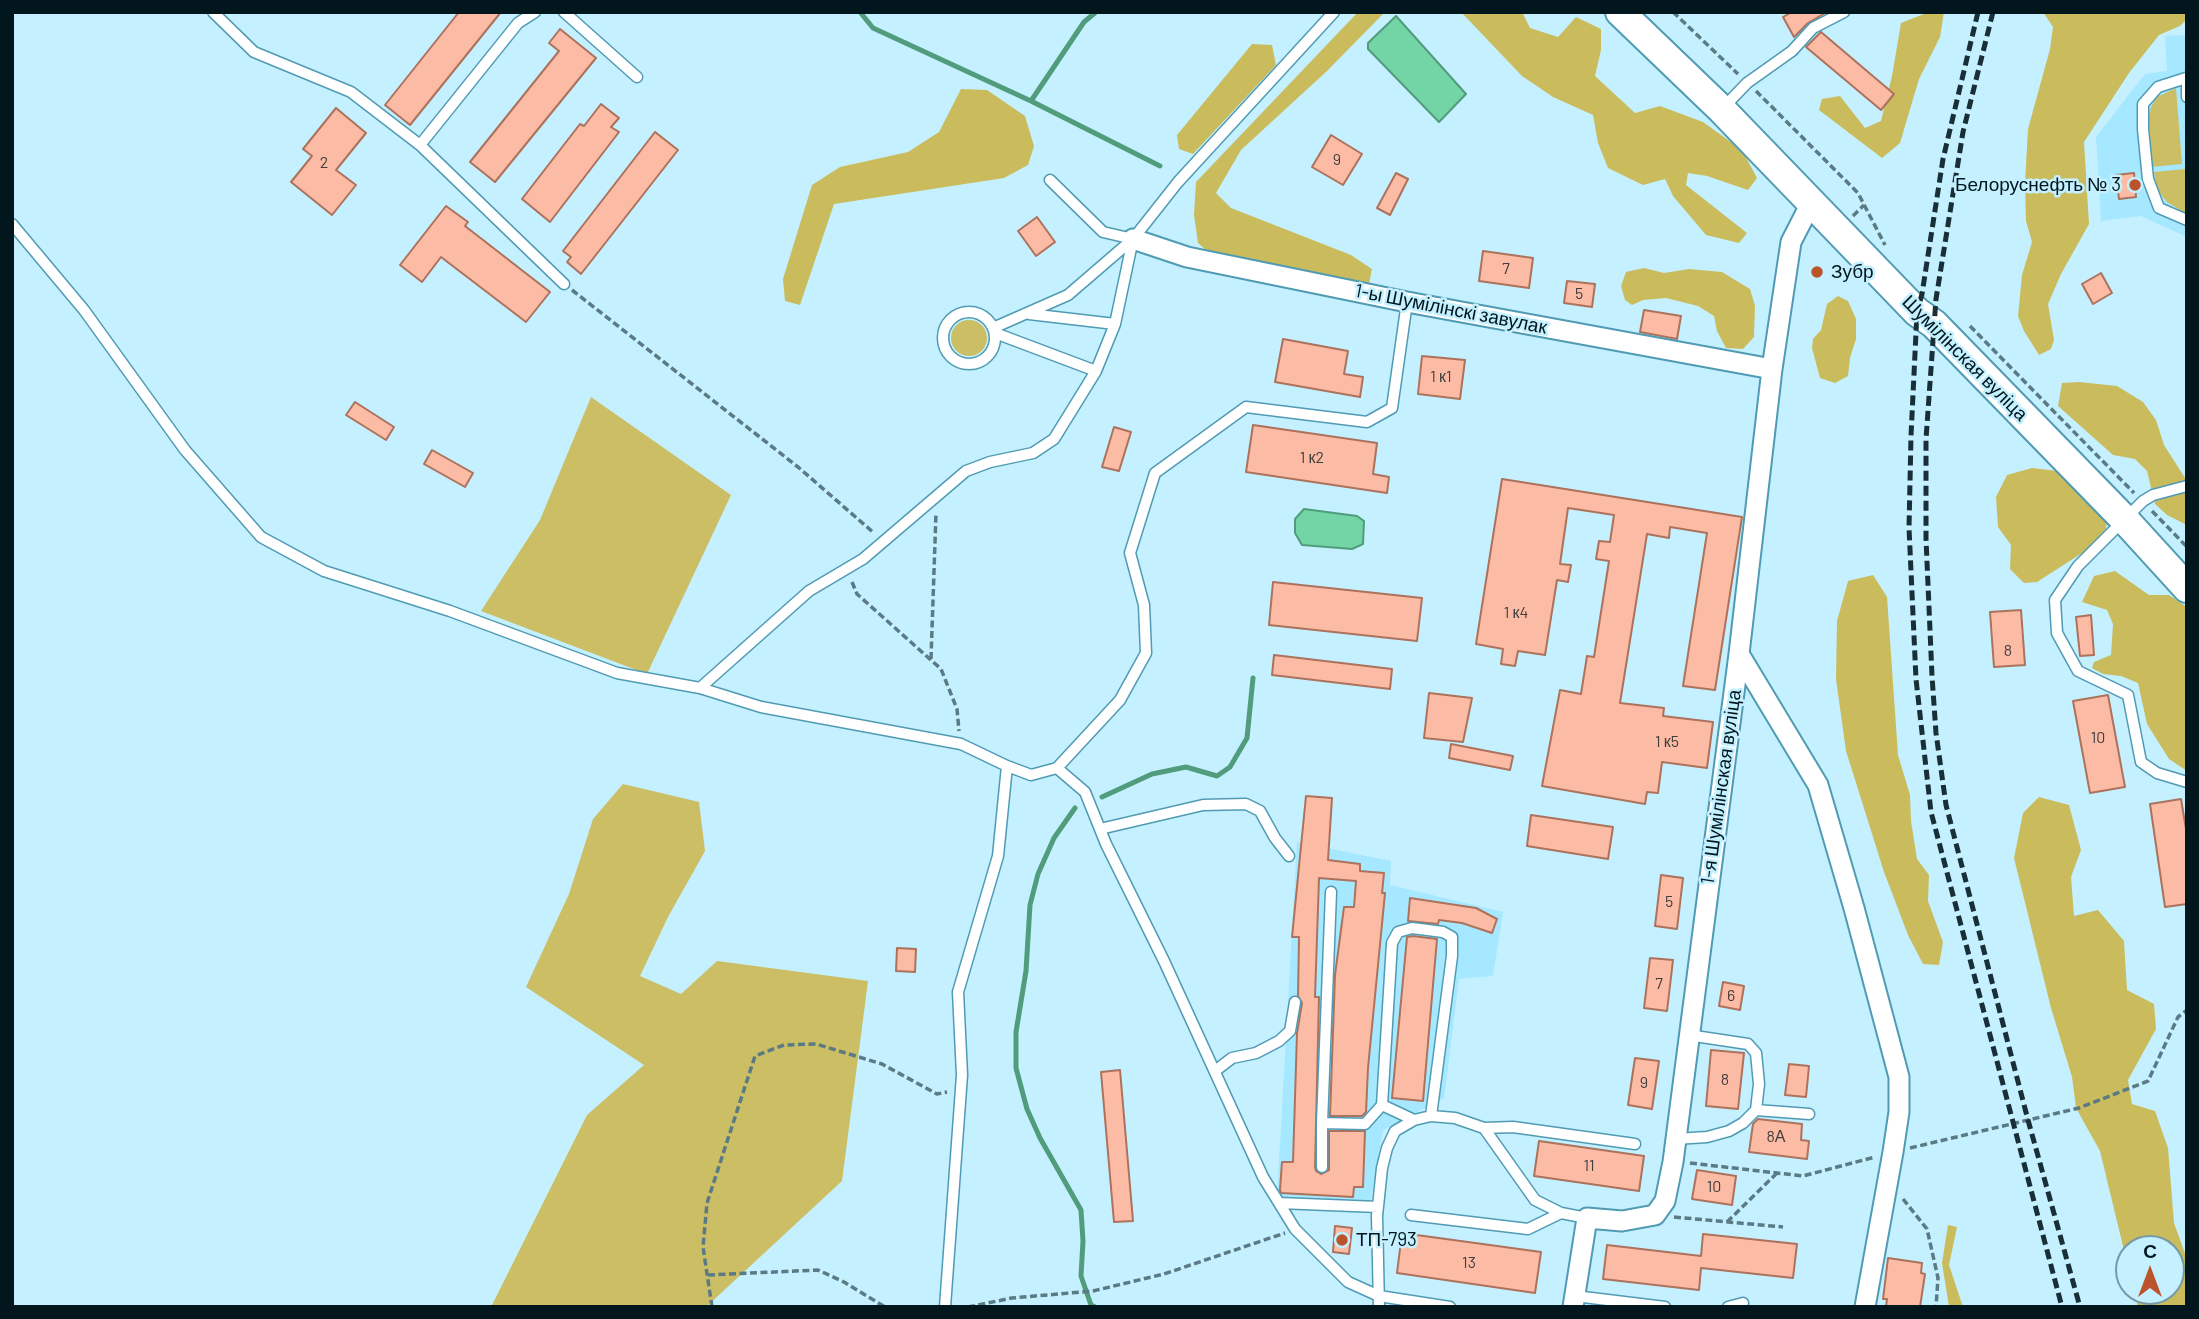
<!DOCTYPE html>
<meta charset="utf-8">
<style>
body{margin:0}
#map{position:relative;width:2199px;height:1319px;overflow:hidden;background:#c4f0ff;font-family:Barlow,sans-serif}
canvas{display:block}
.frame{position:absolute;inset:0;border:14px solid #01161d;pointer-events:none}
.north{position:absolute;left:2115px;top:1235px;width:70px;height:70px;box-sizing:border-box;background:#c4f0ff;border:2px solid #7699a5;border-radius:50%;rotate:0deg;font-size:19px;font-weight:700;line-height:28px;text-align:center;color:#01161d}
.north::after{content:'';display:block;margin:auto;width:24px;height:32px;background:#bb542c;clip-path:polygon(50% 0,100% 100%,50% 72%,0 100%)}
</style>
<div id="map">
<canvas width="2199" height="1319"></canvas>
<div class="frame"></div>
<div class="north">С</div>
</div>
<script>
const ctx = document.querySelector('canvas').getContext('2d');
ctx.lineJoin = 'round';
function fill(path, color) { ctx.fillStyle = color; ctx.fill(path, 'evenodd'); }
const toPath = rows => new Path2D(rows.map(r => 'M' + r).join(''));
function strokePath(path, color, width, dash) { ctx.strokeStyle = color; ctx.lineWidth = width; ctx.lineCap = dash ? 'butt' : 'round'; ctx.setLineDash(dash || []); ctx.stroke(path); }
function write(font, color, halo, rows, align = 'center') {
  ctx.font = font + ' Barlow,sans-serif'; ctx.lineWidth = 5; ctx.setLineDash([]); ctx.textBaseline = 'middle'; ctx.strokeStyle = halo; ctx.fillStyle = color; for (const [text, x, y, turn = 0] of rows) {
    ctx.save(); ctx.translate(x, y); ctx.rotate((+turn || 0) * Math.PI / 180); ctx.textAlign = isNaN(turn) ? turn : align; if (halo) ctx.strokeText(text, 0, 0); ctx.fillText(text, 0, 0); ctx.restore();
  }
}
fill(toPath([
 [2187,35,2187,237,2141,216,2101,221,2096,137,2145,74,2167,71,2165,36],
 [1297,842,1391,861,1390,885,1503,912,1493,976,1459,979,1444,1098,1383,1130,1370,1204,1277,1198]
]), '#a5e8ff');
fill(toPath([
 [2176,88,2182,164,2151,167,2149,118,2151,107,2157,97],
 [2185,169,2187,184,2187,214,2167,202,2157,190,2154,172],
 '951 338a18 18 0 1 1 36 0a18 18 0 1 1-36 0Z',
 [591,397,731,495,647,674,481,611,540,520],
 [623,784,699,802,705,851,668,917,640,976,681,994,717,961,868,981,842,1181,706,1307,491,1307,587,1115,644,1065,526,987,569,894,593,819]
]), '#ccbe64');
fill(toPath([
 [1358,12,1385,12,1327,71,1241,150,1216,193,1231,208,1351,255,1372,269,1368,289,1215,258,1198,243,1194,215,1196,182],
 [1461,12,1522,12,1530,28,1558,37,1576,17,1601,29,1601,50,1595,76,1635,113,1660,106,1703,122,1742,150,1757,178,1748,190,1707,176,1688,173,1686,185,1747,233,1739,243,1706,235,1673,196,1665,179,1643,185,1608,168,1598,143,1593,115,1553,97,1522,76],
 [1929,12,1944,12,1940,37,1919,79,1900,143,1882,158,1819,110,1822,99,1840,96,1865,128,1881,121,1892,76,1901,23],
 [2043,12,2187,12,2187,19,2180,26,2159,35,2129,73,2084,142,2089,224,2061,274,2048,304,2054,340,2051,349,2039,355,2024,331,2018,316,2022,275,2032,242,2026,221,2025,183,2028,129,2050,49,2053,27],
 [1252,44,1272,45,1276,65,1193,154,1179,149,1177,135],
 [961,89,987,90,1025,116,1034,146,1028,165,1004,178,834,204,800,305,785,301,783,279,812,185,840,167,908,152,939,132],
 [1644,268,1664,273,1689,269,1722,272,1750,289,1755,306,1754,337,1743,349,1726,348,1717,331,1714,316,1698,306,1666,298,1643,300,1632,305,1625,300,1621,286,1626,272],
 [1838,296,1848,301,1856,319,1856,339,1850,358,1848,376,1835,383,1820,378,1812,348,1813,339,1821,330,1827,304],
 [2079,382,2117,386,2143,402,2156,420,2164,445,2187,481,2187,525,2167,515,2155,504,2147,471,2135,459,2113,455,2058,406,2062,383],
 [2032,468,2067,472,2108,511,2106,529,2090,548,2037,582,2024,583,2010,569,2011,545,1998,527,1996,497,2007,475],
 [2115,571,2149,595,2169,595,2187,607,2187,771,2169,759,2147,724,2138,683,2121,676,2103,674,2092,668,2094,662,2111,655,2113,624,2107,610,2082,602,2094,576],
 [1873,575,1887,597,1898,755,1910,795,1911,821,1917,859,1929,875,1928,901,1943,942,1939,965,1923,964,1908,935,1884,872,1846,751,1836,679,1837,621,1848,581],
 [2039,797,2069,805,2081,850,2071,877,2074,916,2098,910,2124,941,2127,990,2154,1004,2156,1029,2128,1080,2132,1104,2155,1111,2168,1148,2174,1223,2187,1259,2187,1307,2138,1307,2134,1291,2171,1291,2171,1249,2129,1249,2129,1271,2100,1151,2076,1108,2072,1077,2051,1008,2014,858,2023,813],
 [1948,1225,1957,1227,1949,1265,1963,1307,1949,1307,1942,1263]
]), '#cabc5d');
const water = toPath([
 [1396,16,1466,94,1439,122,1368,49,1368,43,1396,16],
 [1304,509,1357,516,1364,521,1363,544,1352,549,1302,545,1295,533,1295,519,1304,509]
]);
fill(water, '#73d5a5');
strokePath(water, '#519c7c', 2);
strokePath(toPath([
 [860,12,873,28,1031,101,1160,166],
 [1031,101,1084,22,1096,12],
 [1102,797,1152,774,1186,767,1217,776,1230,767,1247,738,1253,678],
 [1075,808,1054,838,1038,874,1030,905,1026,971,1016,1032,1016,1068,1027,1109,1040,1138,1081,1210,1083,1241,1081,1276,1091,1305,1095,1307]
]), '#519c7c', 5);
const building = toPath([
 [459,12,501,12,410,125,385,105,459,12],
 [1792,12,1827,12,1808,23,1794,37,1783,17,1792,12],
 [560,29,596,58,495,182,470,162,559,51,549,43,560,29],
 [1821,32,1894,94,1881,110,1806,47,1821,32],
 [601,104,619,118,611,127,619,132,550,222,522,199,580,124,584,126,601,104],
 [336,108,366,133,336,170,356,185,332,215,291,182,312,156,303,149,336,108],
 [655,132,678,150,581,274,567,262,571,257,563,251,655,132],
 [1331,135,1362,154,1343,185,1312,167,1331,135],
 [1396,173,1408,179,1390,215,1377,208,1396,173],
 [2134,173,2136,197,2119,199,2116,175,2134,173],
 [446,206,468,222,465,226,550,292,526,322,441,257,422,282,400,265,446,206],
 [1037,217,1055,242,1036,256,1018,231,1037,217],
 [1483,251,1533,258,1529,288,1479,281,1483,251],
 [2101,273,2112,293,2093,304,2082,284,2101,273],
 [1567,281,1595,284,1592,307,1564,303,1567,281],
 [1644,310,1681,316,1677,339,1640,332,1644,310],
 [1283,339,1348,351,1344,374,1363,377,1360,397,1275,382,1283,339],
 [1422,356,1465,360,1460,399,1418,394,1422,356],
 [355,402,394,427,386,440,346,415,355,402],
 [1253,425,1377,443,1373,474,1389,477,1387,493,1246,472,1253,425],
 [1114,427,1131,432,1119,471,1102,467,1114,427],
 [432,450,473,473,465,487,424,464,432,450],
 [1502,479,1742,517,1715,690,1683,686,1707,533,1670,527,1669,538,1647,534,1620,703,1664,708,1663,716,1713,722,1707,768,1662,762,1658,793,1647,792,1645,804,1542,786,1560,690,1581,694,1587,656,1594,657,1609,561,1596,559,1599,541,1610,542,1614,515,1568,508,1560,564,1571,565,1568,582,1557,580,1545,655,1518,651,1515,666,1501,664,1503,649,1476,644,1502,479],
 [1273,582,1422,598,1417,641,1269,625,1273,582],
 [2021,610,2025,665,1994,667,1990,612,2021,610],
 [2091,615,2094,655,2080,656,2076,617,2091,615],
 [1274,655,1392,669,1390,689,1272,675,1274,655],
 [1429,693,1472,698,1463,742,1424,738,1429,693],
 [2108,695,2125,787,2090,793,2073,701,2108,695],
 [1451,744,1513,756,1510,770,1449,758,1451,744],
 [1306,796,1332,798,1328,860,1360,864,1360,871,1384,873,1382,893,1385,893,1368,1068,1366,1112,1362,1116,1330,1116,1335,975,1344,907,1354,907,1356,881,1319,878,1315,997,1319,997,1315,1167,1316,1171,1321,1174,1329,1170,1329,1131,1365,1131,1363,1187,1354,1187,1353,1197,1281,1193,1280,1190,1282,1162,1293,1162,1297,1033,1302,1003,1298,996,1299,937,1292,937,1306,796],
 [2181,799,2187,835,2187,904,2165,907,2150,804,2181,799],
 [1531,815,1613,827,1608,859,1527,846,1531,815],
 [1661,875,1683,878,1677,929,1655,926,1661,875],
 [1410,898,1476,908,1497,919,1492,933,1462,923,1439,920,1438,924,1408,921,1410,898],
 [1413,936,1437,939,1423,1101,1392,1098,1407,937,1413,936],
 [897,948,916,949,915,972,896,971,897,948],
 [1650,958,1673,960,1667,1011,1644,1008,1650,958],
 [1723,982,1744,986,1740,1010,1719,1006,1723,982],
 [1711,1050,1744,1053,1738,1109,1706,1106,1711,1050],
 [1635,1058,1659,1061,1652,1109,1628,1105,1635,1058],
 [1789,1064,1809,1066,1806,1097,1785,1095,1789,1064],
 [1120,1070,1133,1221,1114,1222,1101,1072,1120,1070],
 [1758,1119,1802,1124,1801,1140,1809,1141,1807,1159,1749,1152,1753,1124,1758,1119],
 [1539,1141,1644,1156,1639,1191,1534,1176,1539,1141],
 [1697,1170,1736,1176,1732,1205,1692,1199,1697,1170],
 [1335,1226,1352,1228,1349,1254,1333,1252,1335,1226],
 [1402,1233,1541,1252,1535,1293,1397,1273,1402,1233],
 [1703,1234,1797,1244,1793,1278,1701,1268,1699,1290,1603,1279,1607,1245,1701,1256,1703,1234],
 [1888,1258,1922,1263,1921,1273,1925,1274,1920,1307,1886,1307,1887,1299,1883,1299,1888,1258]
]);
fill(building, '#fcbba4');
strokePath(building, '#ad725c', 2);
const lane = toPath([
 [213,12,254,52,351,92,420,145,564,284],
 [564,12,637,77],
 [2186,78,2158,87,2143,104,2143,129,2148,179,2159,208,2187,220],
 [2187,78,2187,97],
 [1724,107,1747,83,1792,51,1813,28,1844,12],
 [420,145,518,23,535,12],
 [1050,180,1103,232,1133,239],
 [12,224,84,310,185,450,261,537,324,571,450,611,617,673,700,688,761,707,961,744,1007,766],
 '943 338a26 26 0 1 1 52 0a26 26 0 1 1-52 0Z',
 [1029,314,1115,324],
 [993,328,1068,295,1133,239,1178,182,1334,12],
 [995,333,1096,371],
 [2187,486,2153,495,2143,501,2078,566,2055,600,2057,633,2078,671,2128,695,2141,762,2157,773,2187,782],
 [700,688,809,591,863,559,966,471,990,462,1033,453,1054,439,1096,371,1115,324,1133,239],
 [1057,768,1085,792,1106,844,1164,961,1263,1177,1295,1229,1348,1282,1379,1296,1450,1307],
 [1100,829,1203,805,1246,804,1260,811,1275,838,1289,856],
 [1215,1071,1232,1058,1256,1053,1279,1041,1290,1031,1295,1002],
 [1756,1110,1809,1114],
 [1414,1120,1382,1105,1392,943,1398,932,1412,928,1443,932,1452,937,1452,956,1431,1116],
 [1322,1123,1365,1124,1382,1105],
 [1484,1128,1513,1127,1635,1144],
 [1675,1139,1707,1137,1729,1131,1743,1123,1756,1110,1759,1084,1756,1053,1748,1044,1688,1035],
 [1322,1167,1322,1123,1331,892],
 [1279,1203,1378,1207],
 [1411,1215,1528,1229,1561,1213],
 [1575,1296,1665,1307],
 [945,1307,962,1075,958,992,998,856,1007,766,1031,775,1057,768,1120,700,1146,653,1144,605,1130,553,1155,473,1246,407,1367,422,1392,408,1407,302],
 [1379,1307,1377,1216,1382,1168,1387,1148,1395,1131,1414,1120,1431,1116,1455,1118,1484,1128,1535,1200,1561,1213,1587,1218],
 [1728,1307,1743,1303]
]);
const street = toPath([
 [1133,239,1187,257,1407,302,1772,369],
 [1739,654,1818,785,1854,908,1899,1077,1899,1112,1893,1152,1865,1307],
 [1573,1307,1587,1218,1622,1221,1655,1215,1665,1201,1673,1162,1739,654,1772,369,1791,242,1811,203]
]);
const secondary = toPath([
 [1620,12,1722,110,1917,312,1934,324,2125,520,2187,588]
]);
strokePath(lane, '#509bb3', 13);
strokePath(street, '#509bb3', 23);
strokePath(secondary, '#509bb3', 32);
strokePath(toPath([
 [1673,12,1738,74],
 [1756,91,1858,193,1885,245],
 [1853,216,1864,205],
 [572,290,798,467,874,533],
 [1970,326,2134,493],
 [2152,511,2187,547],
 [852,582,857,594,941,669,957,709,959,731],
 [931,659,936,513],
 [1910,1148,2079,1108,2148,1081,2178,1017,2187,1010],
 [1690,1163,1803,1176,1875,1157],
 [1903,1199,1927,1229,1938,1278,1936,1307],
 [1674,1217,1783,1227],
 [1727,1222,1777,1173],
 [708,1275,818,1270,844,1282,885,1307],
 [712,1307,703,1247,707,1203,755,1056,784,1045,816,1044,882,1064,937,1094,947,1092],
 [968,1307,1012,1298,1093,1291,1164,1274,1285,1233]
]), '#5a7a84', 3.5, [7, 3.5]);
strokePath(lane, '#fff', 10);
strokePath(street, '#fff', 19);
strokePath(secondary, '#fff', 28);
strokePath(toPath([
 [1978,12,1943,159,1922,294,1917,312,1911,436,1909,528,1916,679,1931,812,2062,1307],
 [1993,12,1963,132,1936,299,1926,439,1926,539,1932,676,1936,733,1946,805,2028,1120,2080,1307]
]), '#182f37', 5, [10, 5]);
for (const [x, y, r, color] of [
 [2135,185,7,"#bb542c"],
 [1817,272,7,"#bb542c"],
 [1342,1240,7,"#bb542c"]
]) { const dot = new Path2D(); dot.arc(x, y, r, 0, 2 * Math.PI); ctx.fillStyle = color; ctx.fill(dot); strokePath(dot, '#c4f0ff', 2.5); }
write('16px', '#403f3f', null, [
 ["9",1337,160],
 ["2",324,163],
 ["7",1506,269],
 ["5",1579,294],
 ["1 к1",1441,377],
 ["1 к2",1312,458],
 ["1 к4",1516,613],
 ["8",2008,651],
 ["10",2098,738],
 ["1 к5",1667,742],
 ["5",1669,902],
 ["7",1659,984],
 ["6",1731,996],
 ["8",1725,1080],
 ["9",1644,1083],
 ["8А",1776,1137],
 ["11",1589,1166],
 ["10",1714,1187],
 ["13",1469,1263]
]);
write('19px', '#01161d', '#c4f0ff', [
 ["Белоруснефть № 3",2121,185,"right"],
 ["Зубр",1831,272],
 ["ТП-793",1356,1240]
], 'left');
write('19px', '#01161d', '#c4f0ff', [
 ["1-ы Шумілінскі завулак",1451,309,11],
 ["Шумілінская вуліца",1965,358,45],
 ["1-я Шумілінская вуліца",1721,787,-82]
]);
</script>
